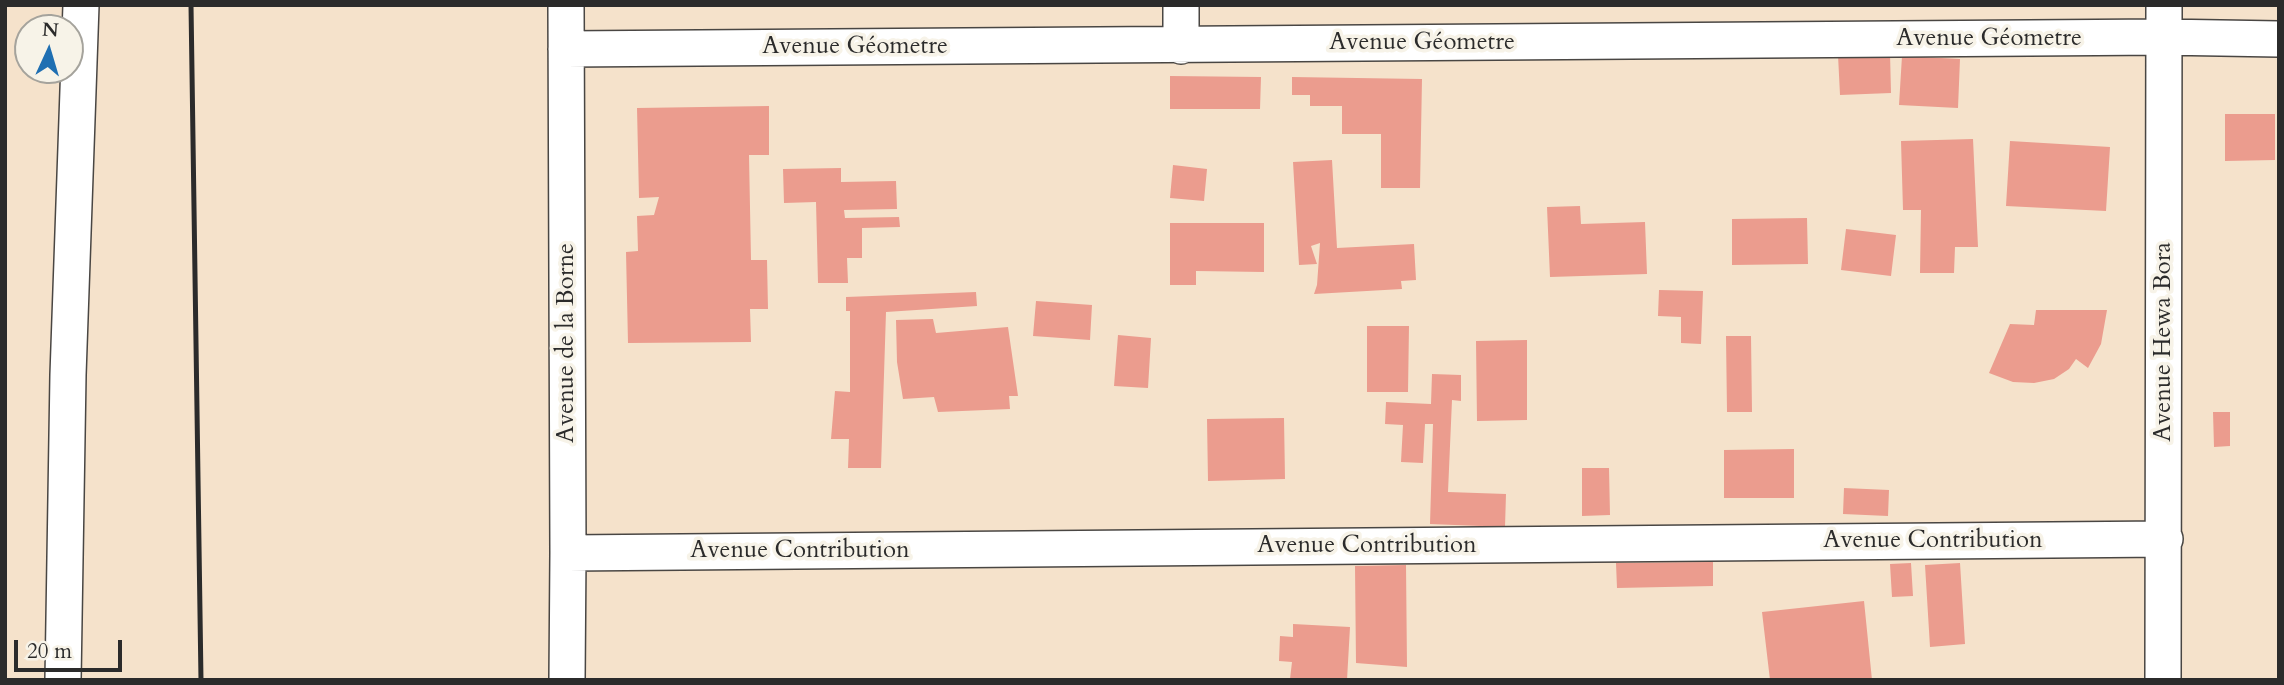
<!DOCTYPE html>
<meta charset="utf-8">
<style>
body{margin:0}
#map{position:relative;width:2284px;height:685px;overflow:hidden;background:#f5e2cb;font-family:Cardo,serif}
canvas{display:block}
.frame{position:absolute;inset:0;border:7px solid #2b2b2b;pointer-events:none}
.north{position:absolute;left:14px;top:14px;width:70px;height:70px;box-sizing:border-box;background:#f7f3e8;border:2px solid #a5a39c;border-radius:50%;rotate:4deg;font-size:19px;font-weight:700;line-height:28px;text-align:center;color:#2b2b2b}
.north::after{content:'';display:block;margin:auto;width:24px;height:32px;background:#1f6fb2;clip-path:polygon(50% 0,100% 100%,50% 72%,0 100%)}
.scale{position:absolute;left:14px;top:640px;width:108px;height:32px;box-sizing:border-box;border:4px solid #2b2b2b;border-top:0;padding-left:9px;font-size:21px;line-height:24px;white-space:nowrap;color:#2b2b2b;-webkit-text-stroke:5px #f7f3e8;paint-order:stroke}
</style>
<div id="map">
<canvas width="2284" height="685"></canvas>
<div class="frame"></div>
<div class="north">N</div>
<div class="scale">20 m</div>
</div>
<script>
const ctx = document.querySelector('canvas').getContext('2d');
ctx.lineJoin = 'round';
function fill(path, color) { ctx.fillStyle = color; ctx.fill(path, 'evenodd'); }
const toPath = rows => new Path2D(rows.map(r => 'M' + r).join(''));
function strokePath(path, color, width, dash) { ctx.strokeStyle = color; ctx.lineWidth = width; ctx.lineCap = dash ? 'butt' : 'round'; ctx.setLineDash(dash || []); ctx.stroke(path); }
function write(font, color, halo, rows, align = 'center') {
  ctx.font = font + ' Cardo,serif'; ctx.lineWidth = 7; ctx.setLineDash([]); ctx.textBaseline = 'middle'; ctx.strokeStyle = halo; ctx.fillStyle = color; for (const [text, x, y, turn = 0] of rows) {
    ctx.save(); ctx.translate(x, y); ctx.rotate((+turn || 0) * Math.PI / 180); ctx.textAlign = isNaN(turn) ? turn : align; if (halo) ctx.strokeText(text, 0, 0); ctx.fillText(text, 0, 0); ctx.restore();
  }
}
fill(toPath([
 [1890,53,1891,93,1840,95,1838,55],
 [1902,56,1960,59,1958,108,1899,105],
 [1170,76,1261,77,1260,109,1170,109],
 [1292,77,1422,79,1420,188,1381,188,1381,134,1342,134,1342,106,1310,106,1310,95,1292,95],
 [769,106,769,155,749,155,751,260,767,260,768,309,750,309,751,342,628,343,626,252,638,251,637,216,654,215,659,197,639,198,637,108],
 [2225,114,2275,114,2275,160,2225,161],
 [1973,139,1978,247,1955,247,1954,273,1920,273,1921,210,1903,210,1901,141],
 [2010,141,2110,147,2106,211,2006,206],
 [1332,160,1337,248,1414,244,1416,280,1401,281,1402,289,1314,294,1317,285,1320,243,1311,246,1317,264,1299,265,1293,162],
 [1173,165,1207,169,1204,201,1170,198],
 [841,168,841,182,896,181,897,209,844,210,845,218,899,217,900,227,862,228,862,258,847,258,848,283,818,283,816,202,784,203,783,169],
 [1580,206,1581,224,1645,222,1647,274,1550,277,1547,207],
 [1807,218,1808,264,1732,265,1732,219],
 [1170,223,1264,223,1264,272,1196,271,1196,285,1170,285],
 [1846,229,1896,235,1891,276,1841,270],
 [1659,290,1703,291,1701,344,1681,343,1681,317,1658,316],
 [976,292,977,306,886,312,881,468,848,468,849,439,831,439,835,391,850,392,850,311,846,311,846,297],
 [1036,301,1092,305,1090,340,1033,336],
 [2036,310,2107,310,2101,344,2088,368,2076,359,2069,369,2054,379,2034,383,2013,382,1989,373,2010,324,2034,325],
 [933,319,936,333,1008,327,1018,396,1009,396,1010,409,938,412,934,397,903,399,897,362,896,320],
 [1367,326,1409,326,1408,392,1367,392],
 [1118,335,1151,338,1148,388,1114,386],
 [1726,336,1751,336,1752,412,1727,412],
 [1527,340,1527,420,1477,421,1476,341],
 [1432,374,1461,375,1461,401,1452,400,1448,492,1506,494,1505,527,1430,524,1433,424,1425,424,1423,463,1401,462,1403,425,1385,424,1386,402,1431,404],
 [2213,412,2230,412,2230,446,2214,447],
 [1284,418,1285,479,1208,481,1207,419],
 [1794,449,1794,498,1724,498,1724,450],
 [1582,468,1609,468,1610,515,1582,516],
 [1844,488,1889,490,1888,516,1843,514],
 [1713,562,1713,586,1617,588,1616,563],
 [1911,563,1913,596,1892,597,1890,564],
 [1960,563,1965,644,1930,647,1925,565],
 [1406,565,1407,667,1356,663,1355,566],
 [1864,601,1872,680,1770,680,1762,612],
 [1293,624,1350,627,1347,680,1290,679,1292,662,1279,661,1280,636,1293,637]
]), '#eb9c8e');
const minor = toPath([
 [566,5,568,553,567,680],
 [1181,46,1181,5],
 [566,49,2162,37,2279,39],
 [568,553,2165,539],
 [63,680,68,375,81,5],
 [2163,680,2164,5]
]);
strokePath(minor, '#494643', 38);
strokePath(minor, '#fff', 35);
strokePath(toPath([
 [191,5,201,680]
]), '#2b2b2b', 5);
write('24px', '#2b2b2b', '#f7f3e8', [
 ["Avenue Géometre",1989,39],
 ["Avenue Géometre",1422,43],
 ["Avenue Géometre",855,47],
 ["Avenue Hewa Bora",2164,342,-90],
 ["Avenue de la Borne",567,343,-90],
 ["Avenue Contribution",1933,541],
 ["Avenue Contribution",1367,546],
 ["Avenue Contribution",800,551]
]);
</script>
